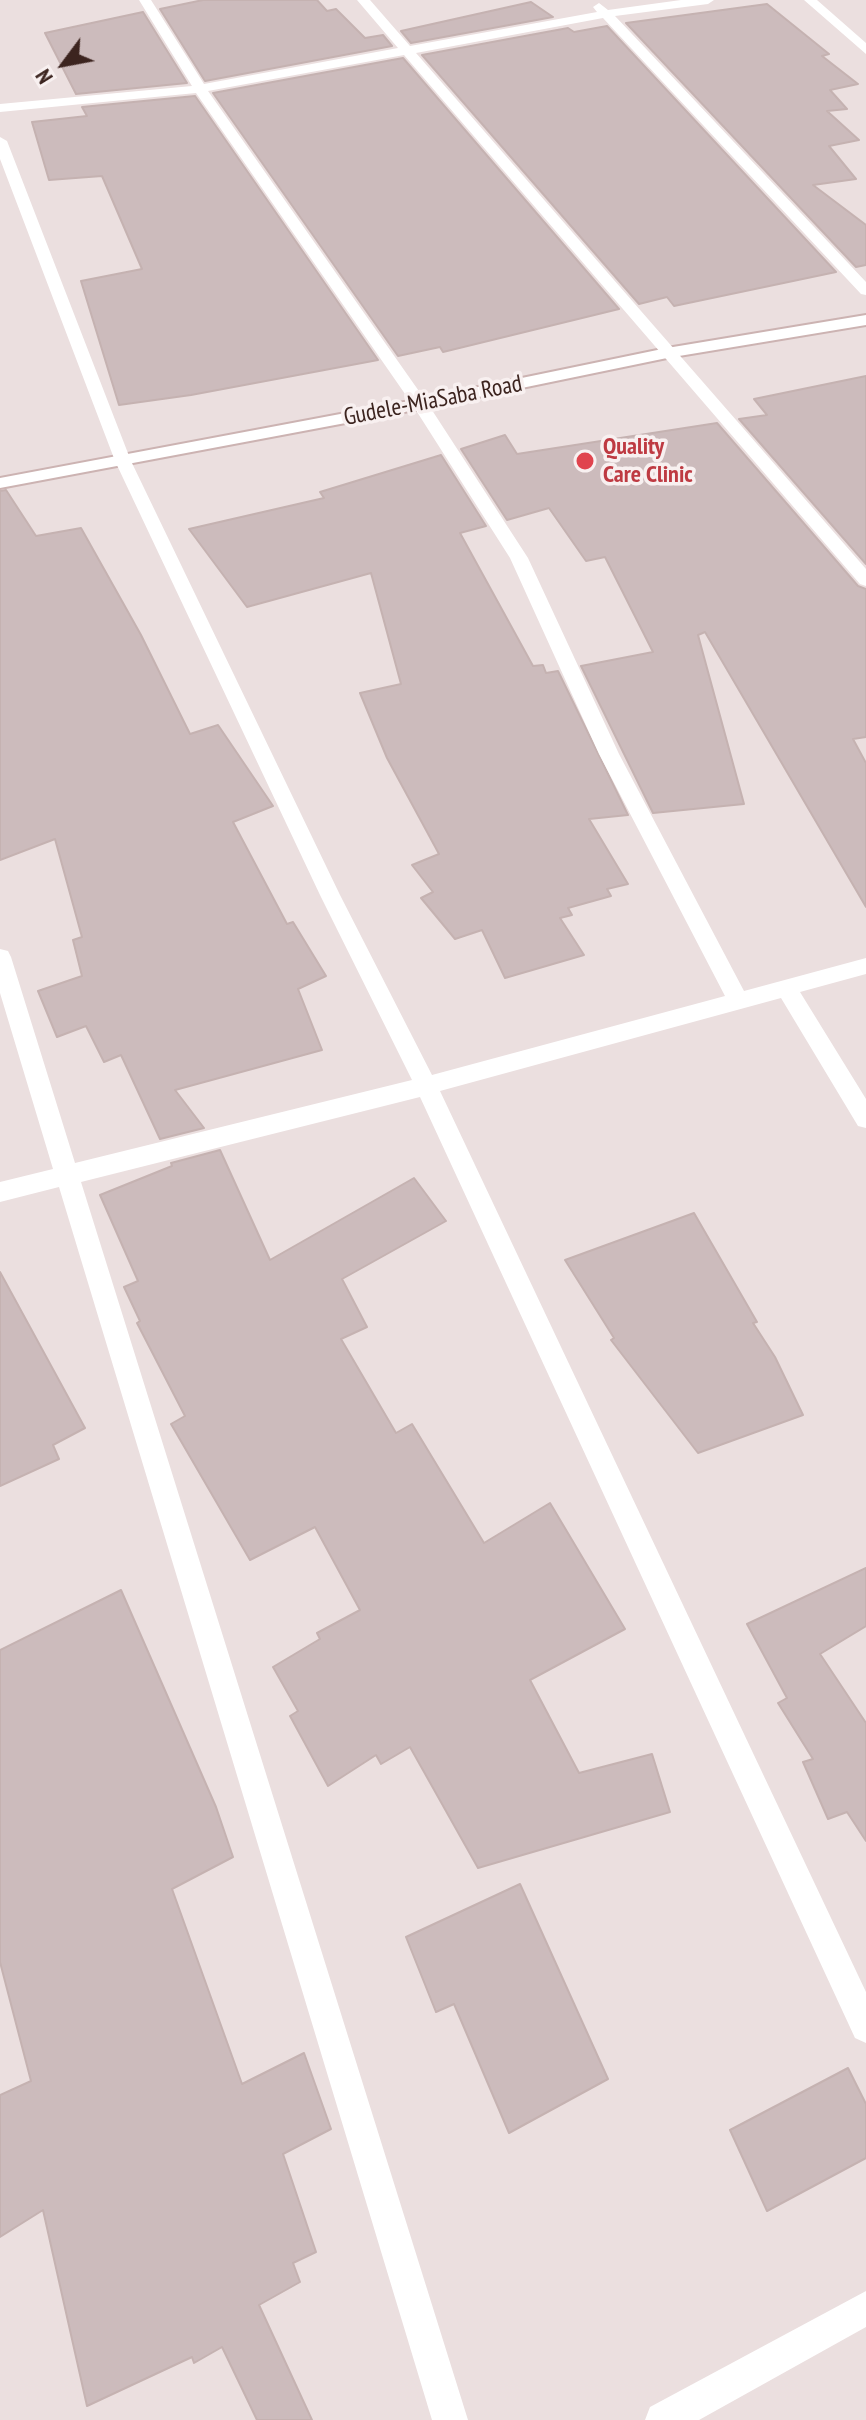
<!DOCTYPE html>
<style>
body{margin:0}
#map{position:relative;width:866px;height:2420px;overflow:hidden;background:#ebdfdf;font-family:"PT Sans Narrow",sans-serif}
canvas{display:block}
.north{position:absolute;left:24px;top:24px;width:80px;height:80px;-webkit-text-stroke:6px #f8f0f0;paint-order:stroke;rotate:238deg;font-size:22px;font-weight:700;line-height:32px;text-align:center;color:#3c241f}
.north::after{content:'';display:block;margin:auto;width:28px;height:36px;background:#3c241f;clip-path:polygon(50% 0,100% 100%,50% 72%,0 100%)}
</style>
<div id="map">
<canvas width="866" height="2420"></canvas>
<div class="north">N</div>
</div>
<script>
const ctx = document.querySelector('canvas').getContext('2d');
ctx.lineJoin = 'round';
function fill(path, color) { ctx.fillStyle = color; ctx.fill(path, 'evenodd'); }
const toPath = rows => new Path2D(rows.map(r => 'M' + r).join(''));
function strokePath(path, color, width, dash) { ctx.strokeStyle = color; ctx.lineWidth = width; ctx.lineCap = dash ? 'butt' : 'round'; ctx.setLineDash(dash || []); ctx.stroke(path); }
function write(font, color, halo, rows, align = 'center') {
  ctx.font = font + ' "PT Sans Narrow",sans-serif'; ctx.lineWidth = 7; ctx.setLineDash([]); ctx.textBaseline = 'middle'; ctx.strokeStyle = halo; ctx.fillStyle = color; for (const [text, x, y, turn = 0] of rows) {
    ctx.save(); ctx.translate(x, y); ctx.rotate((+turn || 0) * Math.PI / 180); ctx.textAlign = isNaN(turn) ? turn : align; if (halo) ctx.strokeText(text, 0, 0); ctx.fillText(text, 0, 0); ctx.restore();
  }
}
const building = toPath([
 [203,0,317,0,327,11,336,9,365,38,383,35,392,46,205,81,160,9,203,0],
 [531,2,553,17,411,43,401,31,531,2],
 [767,4,829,54,822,56,858,84,830,90,847,109,827,111,859,140,829,146,856,179,813,185,866,225,866,265,856,267,626,23,767,4],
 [143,12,187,83,76,94,45,33,143,12],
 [607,26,836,272,674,306,667,297,639,304,422,55,568,28,574,32,607,26],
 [403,58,619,309,443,352,440,347,398,356,213,93,403,58],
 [195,96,378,360,191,395,119,405,81,281,142,269,102,176,49,180,32,122,87,116,82,107,195,96],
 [866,376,866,564,739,419,767,415,754,399,866,376],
 [717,423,858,586,866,589,866,737,853,739,866,763,866,907,705,632,698,635,744,804,653,813,581,666,653,652,605,557,586,561,549,508,507,520,461,449,505,435,517,454,717,423],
 [441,455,486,526,460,533,533,666,543,665,546,673,558,671,628,815,589,819,628,884,607,889,611,896,568,908,572,915,560,918,584,955,505,978,482,930,455,939,421,898,433,892,412,865,439,854,387,758,360,693,401,684,371,573,247,607,189,529,324,498,320,492,441,455],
 [6,490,36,536,81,528,141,635,190,734,218,725,273,806,233,822,287,924,293,922,326,976,298,989,322,1050,175,1090,204,1128,160,1139,121,1055,104,1062,86,1026,57,1037,38,991,82,976,73,940,82,937,55,839,0,860,0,491,6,490],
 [220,1150,270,1260,414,1178,446,1221,342,1279,367,1327,341,1339,396,1433,412,1424,484,1543,550,1503,625,1629,530,1680,579,1773,652,1754,670,1812,478,1868,410,1747,381,1764,376,1755,328,1786,290,1716,298,1711,273,1667,320,1639,317,1633,360,1610,315,1527,250,1560,171,1424,185,1416,137,1323,140,1321,124,1287,138,1281,100,1195,172,1166,171,1163,220,1150],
 [694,1213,757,1322,753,1323,775,1357,803,1415,698,1453,611,1340,614,1338,565,1260,694,1213],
 [0,1272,85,1428,53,1445,59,1459,0,1486,0,1272],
 [866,1568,866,1626,820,1654,866,1723,866,1841,847,1812,828,1819,803,1762,813,1759,778,1703,787,1698,747,1624,866,1568],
 [121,1590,216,1807,233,1857,172,1889,242,2084,304,2053,331,2129,283,2154,316,2252,293,2263,300,2282,259,2305,312,2420,257,2420,222,2347,194,2363,192,2357,87,2406,43,2210,0,2237,0,2095,31,2081,0,1962,0,1650,121,1590],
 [520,1884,608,2079,509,2133,454,2004,436,2012,406,1937,520,1884],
 [848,2068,866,2104,866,2158,767,2211,730,2130,848,2068]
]);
fill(building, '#ccbbbc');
strokePath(building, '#c5b2b1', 2);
const secondary = toPath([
 [866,315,866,325,667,358,420,409,0,488,0,478,420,399,667,348,866,315]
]);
strokePath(secondary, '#ccb3b2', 4);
fill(toPath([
 [139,0,151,0,204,84,398,48,357,0,370,0,410,46,597,12,593,7,599,3,608,10,681,0,714,0,708,4,615,16,866,282,866,295,861,294,603,18,416,53,866,569,866,586,860,584,404,55,208,91,428,404,528,558,619,754,744,991,866,958,866,974,800,992,866,1099,866,1128,858,1126,781,998,440,1091,866,1992,866,2043,855,2038,420,1097,81,1182,468,2420,432,2420,59,1187,0,1202,0,1182,53,1169,0,993,0,949,8,951,11,957,75,1163,412,1080,320,895,115,461,0,159,0,137,7,141,131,461,340,895,432,1075,725,996,599,754,510,558,412,404,196,93,0,112,0,104,192,86,139,0],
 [804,0,817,0,866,43,866,54,804,0],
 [866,2291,866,2327,699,2420,645,2420,650,2407,866,2291]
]), '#fff');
fill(secondary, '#fff');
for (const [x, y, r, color] of [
 [585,461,10,"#e0444e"]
]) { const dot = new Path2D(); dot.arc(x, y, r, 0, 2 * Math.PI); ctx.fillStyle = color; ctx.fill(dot); strokePath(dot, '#f8f0f0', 3); }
write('24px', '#3c241f', '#f8f0f0', [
 ["Gudele-MiaSaba Road",433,401,-11]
]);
write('bold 24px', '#be3a42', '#f8f0f0', [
 ["Quality",603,447],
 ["Care Clinic",603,475]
], 'left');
</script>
